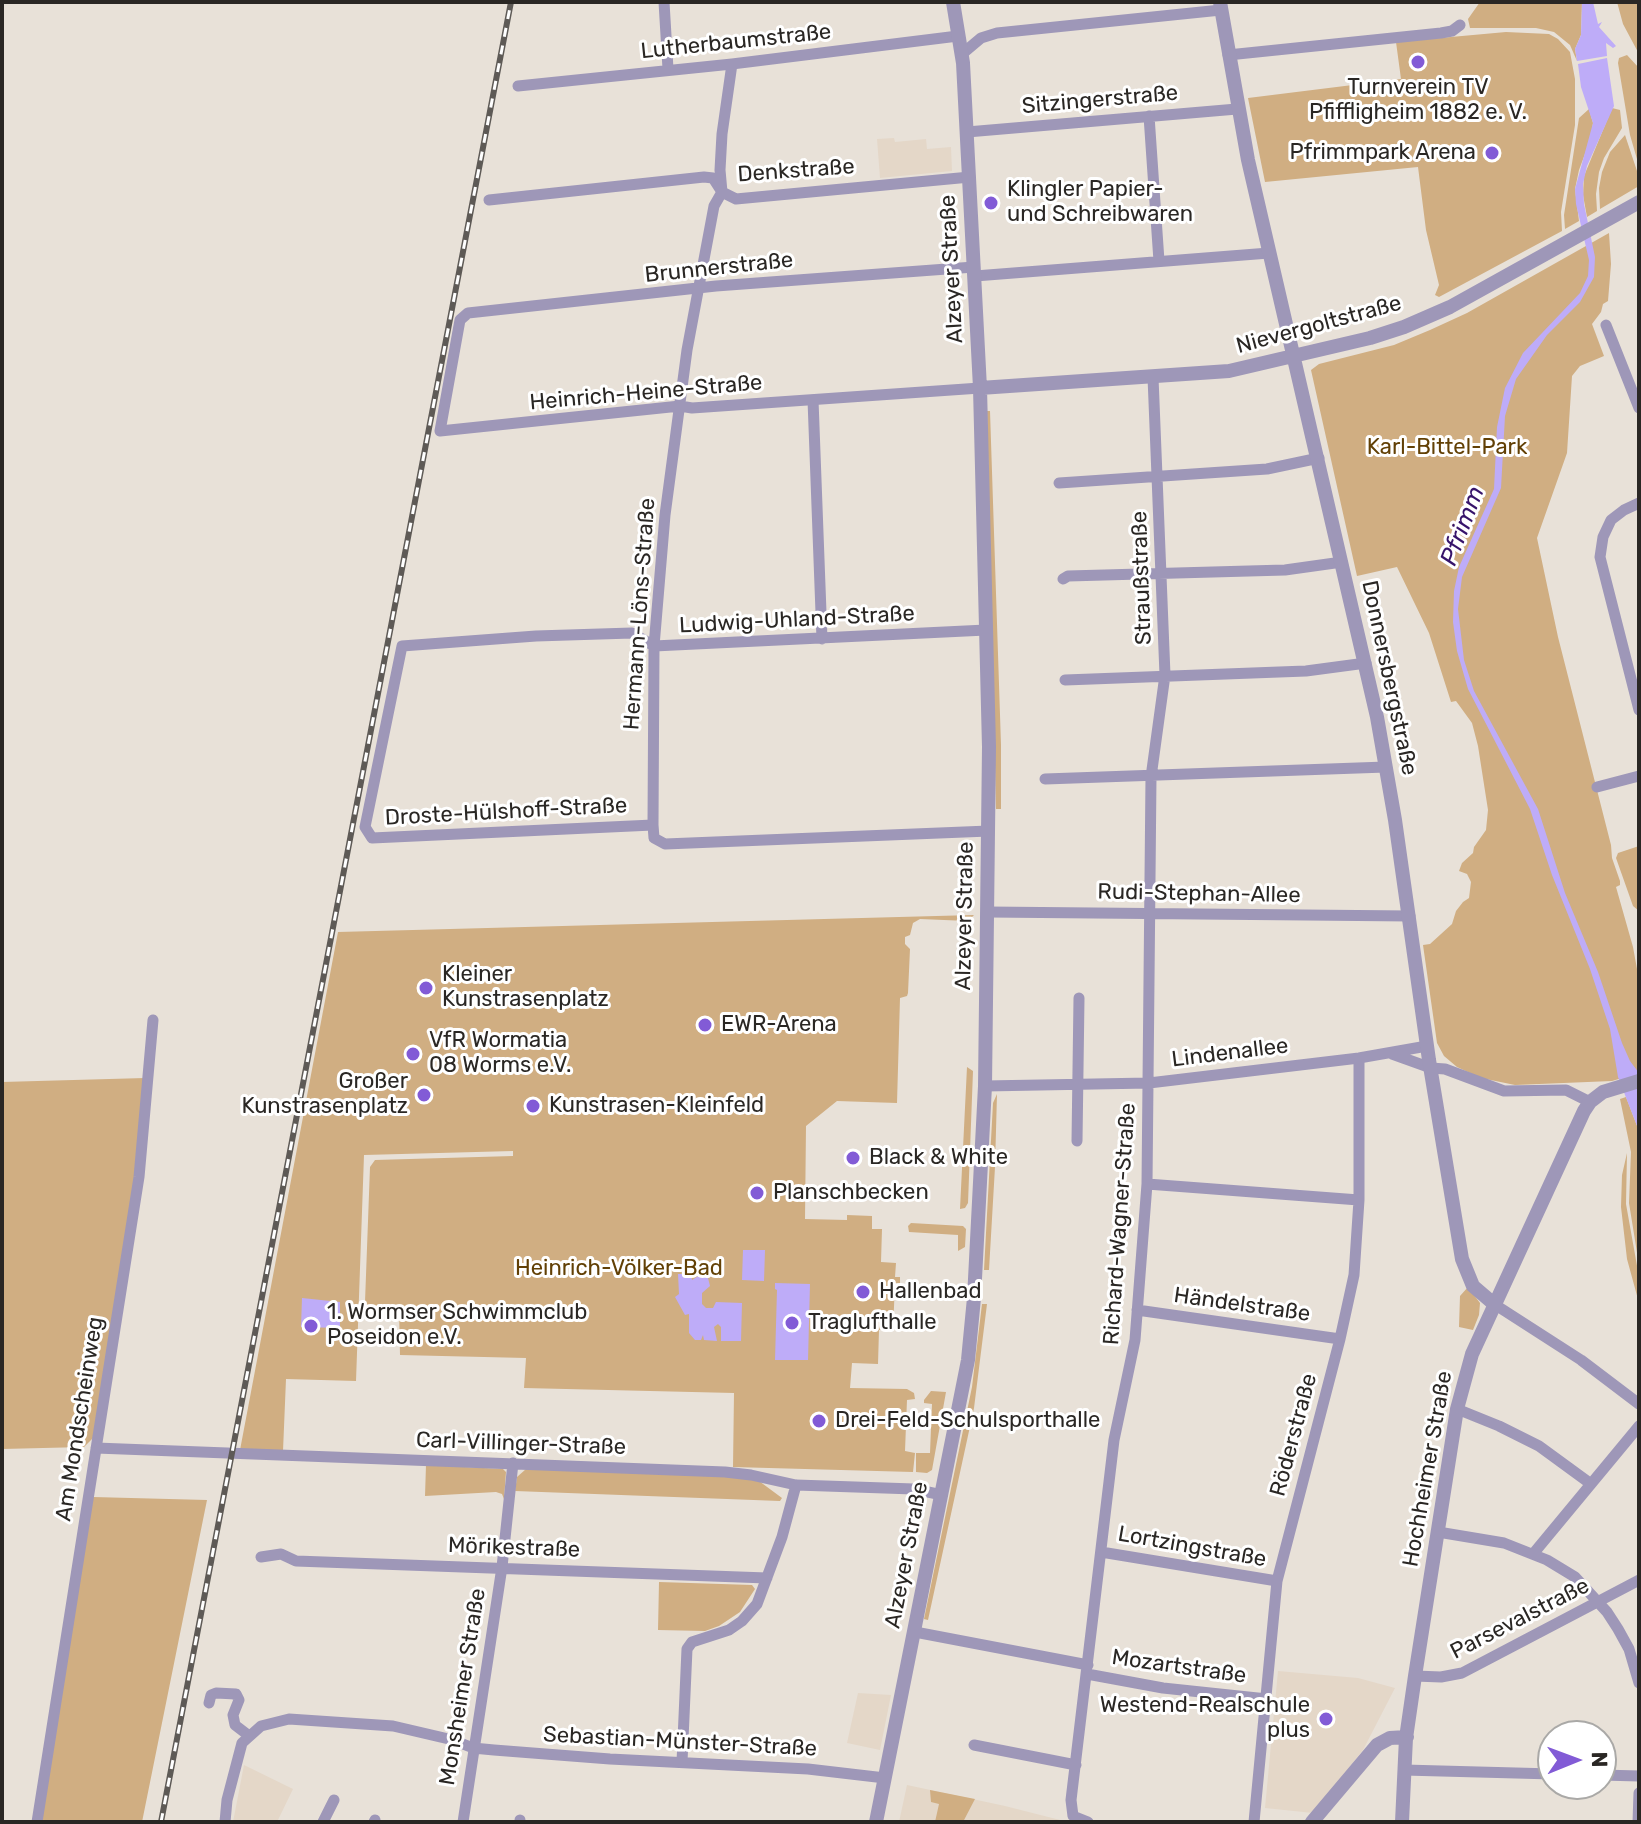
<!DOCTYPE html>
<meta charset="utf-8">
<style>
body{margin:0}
#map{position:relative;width:1641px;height:1824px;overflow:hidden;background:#e8e1d8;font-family:Rubik,sans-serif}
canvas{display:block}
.frame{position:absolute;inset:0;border:4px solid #2a2724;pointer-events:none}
.north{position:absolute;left:1537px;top:1720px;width:80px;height:80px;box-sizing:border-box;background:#fff;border:2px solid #aaa9a7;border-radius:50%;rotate:89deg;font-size:22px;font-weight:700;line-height:32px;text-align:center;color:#2a2724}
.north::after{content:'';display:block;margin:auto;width:28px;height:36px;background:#825bd6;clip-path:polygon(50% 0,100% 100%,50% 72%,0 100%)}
</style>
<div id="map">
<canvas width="1641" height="1824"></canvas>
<div class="frame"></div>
<div class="north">N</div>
</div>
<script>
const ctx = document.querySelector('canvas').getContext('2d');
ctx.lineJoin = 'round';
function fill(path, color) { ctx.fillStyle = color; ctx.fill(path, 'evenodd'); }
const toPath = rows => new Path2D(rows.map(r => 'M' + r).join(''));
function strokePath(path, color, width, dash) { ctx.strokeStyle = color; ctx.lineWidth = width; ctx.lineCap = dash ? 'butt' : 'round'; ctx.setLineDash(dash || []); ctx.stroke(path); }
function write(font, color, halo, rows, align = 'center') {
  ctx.font = font + ' Rubik,sans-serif'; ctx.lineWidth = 6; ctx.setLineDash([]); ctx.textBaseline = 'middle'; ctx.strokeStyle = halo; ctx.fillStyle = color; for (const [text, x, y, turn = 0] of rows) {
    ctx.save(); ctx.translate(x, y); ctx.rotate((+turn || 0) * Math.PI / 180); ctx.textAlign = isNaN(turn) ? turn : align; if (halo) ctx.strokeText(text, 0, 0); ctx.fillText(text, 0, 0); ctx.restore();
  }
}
fill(toPath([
 [894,138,895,142,926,139,927,149,951,147,952,171,880,178,877,139],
 [1278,1671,1358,1678,1395,1688,1363,1750,1313,1813,1265,1808],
 [858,1693,891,1695,880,1750,847,1743],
 [244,1765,293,1789,277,1822,233,1822],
 [907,1785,1005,1806,1068,1822,899,1822]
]), '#e4d7c8');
fill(toPath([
 [1480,2,1582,2,1581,35,1575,49,1577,61,1570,45,1554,32,1536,28,1470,28,1468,19],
 [1617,2,1639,2,1639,54,1623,24],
 [1506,32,1549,34,1558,39,1570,52,1575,79,1575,125,1561,212,1562,231,1439,297,1435,295,1439,285,1426,230,1418,167,1265,182,1248,98,1401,79,1396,42],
 [1627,55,1639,68,1639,166,1630,135,1618,63,1619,58],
 [1612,108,1620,110,1622,128,1604,158,1599,172,1596,194,1597,211,1587,217,1583,195,1584,176],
 [1589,109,1593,123,1591,138,1579,170,1575,189,1579,221,1565,229,1564,215,1579,118],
 [1625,135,1639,177,1639,186,1600,209,1599,188,1602,172,1610,152],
 [1609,233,1611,264,1608,301,1603,304,1601,312,1592,324,1604,356,1580,366,1572,376,1567,453,1537,538,1558,637,1611,845,1612,858,1620,881,1620,885,1616,887,1633,947,1639,980,1639,1073,1612,1081,1515,1085,1481,1078,1457,1067,1444,1056,1437,1043,1423,945,1430,944,1452,924,1456,911,1463,902,1469,898,1471,882,1467,874,1459,871,1462,863,1473,853,1474,847,1486,830,1488,810,1478,746,1472,723,1456,701,1451,702,1429,633,1397,567,1357,576,1311,370,1319,364,1394,345,1430,330,1467,313],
 [987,411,990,411,1001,745,1001,809,996,809],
 [1639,846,1639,911,1633,906,1616,858,1618,853],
 [974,915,968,921,920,919,913,923,910,935,905,937,905,944,910,949,908,993,907,996,900,998,897,1103,837,1101,806,1126,805,1219,847,1220,847,1215,872,1216,872,1229,882,1229,881,1262,896,1263,895,1277,900,1277,900,1283,895,1283,893,1330,879,1330,878,1364,852,1363,850,1388,907,1389,914,1393,915,1399,907,1400,905,1451,915,1453,913,1472,733,1467,734,1393,524,1388,526,1358,400,1355,399,1310,370,1308,365,1302,370,1167,375,1160,513,1156,513,1151,364,1155,356,1381,286,1379,283,1451,240,1450,338,932],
 [967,1067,973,1071,968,1203,965,1208,960,1209],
 [145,1078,139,1148,94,1437,84,1447,2,1449,2,1082],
 [997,1094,995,1167,989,1270,984,1270,993,1103],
 [1626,1097,1639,1131,1639,1265,1629,1203,1631,1152,1620,1099],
 [1627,1153,1626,1204,1639,1277,1639,1303,1627,1259,1621,1207,1622,1175],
 [911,1223,963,1226,966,1229,965,1247,958,1251,958,1235,909,1232,908,1226],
 [1468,1287,1480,1303,1479,1315,1473,1330,1459,1327,1460,1296],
 [982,1304,987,1304,974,1408,928,1620,924,1619,972,1387],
 [931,1391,946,1392,932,1470,927,1473,916,1472,916,1453,930,1453,932,1404,924,1403,924,1400],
 [426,1465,503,1469,506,1472,504,1499,502,1494,496,1492,425,1496],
 [526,1469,734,1477,759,1481,782,1498,780,1501,515,1491,517,1477],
 [93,1497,207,1500,142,1822,40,1822],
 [659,1582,752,1585,755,1589,740,1612,719,1626,705,1631,658,1630],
 [930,1790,975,1799,963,1822,935,1822,939,1804,931,1802]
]), '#d0ae82');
fill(toPath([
 [1582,2,1593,2,1598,24,1602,22,1599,27,1616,46,1613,48,1606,43,1607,56,1577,61,1575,49,1581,35],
 [1607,58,1614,106,1587,166,1583,184,1584,204,1595,257,1594,277,1580,302,1547,335,1516,379,1505,416,1501,488,1462,577,1458,609,1464,660,1474,691,1538,809,1565,893,1598,972,1622,1043,1630,1061,1639,1073,1639,1131,1618,1077,1610,1029,1590,969,1552,875,1530,809,1468,689,1457,651,1453,622,1454,591,1459,567,1494,489,1497,427,1505,388,1523,353,1580,293,1588,276,1589,260,1576,204,1575,189,1593,123,1581,87,1578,64],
 [743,1250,765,1250,764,1281,742,1280],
 [678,1274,691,1274,692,1280,700,1275,708,1278,710,1286,702,1293,702,1304,706,1308,713,1308,716,1302,742,1303,741,1341,721,1341,721,1327,718,1324,714,1327,717,1341,704,1340,703,1335,701,1340,695,1340,689,1333,689,1314,685,1315,675,1297,679,1294],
 [775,1283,810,1284,808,1360,775,1360,777,1290,775,1289],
 [302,1298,340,1302,340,1328,301,1327]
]), '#beacf8');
strokePath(toPath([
 [664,2,668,69],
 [962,54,981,38,997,33,1221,10],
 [1228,55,1441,33,1452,31,1460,25],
 [518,86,732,64,958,36],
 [1149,116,1159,261],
 [967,132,1237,109],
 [489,200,704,177,713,178,722,192,736,199,970,177],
 [974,267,716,286,468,313,460,320,440,431,680,406,692,408,980,388],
 [975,276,1269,253],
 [1606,325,1639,408],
 [813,400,822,639],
 [1059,483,1267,469,1319,458],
 [1639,503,1624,510,1611,520,1603,537,1600,557,1639,710],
 [1063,579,1068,576,1285,570,1342,562],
 [986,630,654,646,632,633,536,636,402,646,365,827,372,838,653,825,654,838,665,844,989,831],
 [1065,680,1306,671,1366,663],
 [1045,779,1386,767],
 [1597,787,1639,776],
 [653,825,654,646,665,515,687,350,714,206,722,192,720,170,722,134,732,64],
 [988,912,1410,916],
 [1392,1054,1431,1068,1445,1069,1504,1091,1566,1090,1590,1102],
 [985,1086,1149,1083,1359,1058,1427,1046],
 [1077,1141,1079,998],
 [1147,1184,1359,1200],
 [1494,1304,1581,1360,1639,1404],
 [1137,1310,1340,1339],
 [1457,1409,1499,1426,1539,1446,1591,1484],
 [96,1448,725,1472,751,1475,796,1485,914,1489,942,1495],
 [1438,1532,1504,1543,1547,1560,1575,1577,1607,1612,1618,1629,1629,1649,1639,1683],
 [1101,1552,1277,1581],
 [1533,1554,1639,1426],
 [261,1557,281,1554,296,1561,767,1578],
 [915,1632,1088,1665],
 [1087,1674,1163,1688,1267,1699],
 [1415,1676,1441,1677,1462,1673,1639,1580],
 [209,1703,211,1695,216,1693,236,1694,239,1700,233,1715,235,1725,248,1735],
 [974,1745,1076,1765],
 [682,1762,687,1649,692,1642,729,1630,742,1621,757,1604,782,1537,796,1485],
 [1404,1770,1553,1774],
 [1601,1775,1639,1776],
 [37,1822,139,1177,153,1020],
 [225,1822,227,1800,242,1743,261,1726,289,1719,393,1726,453,1740,473,1748,494,1750,610,1759,808,1769,885,1778],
 [323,1822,334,1800],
 [374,1822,375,1820],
 [463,1822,502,1567,513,1463],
 [520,1822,520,1820],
 [1088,1822,1073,1816,1071,1800,1114,1440,1135,1340,1147,1184,1151,777,1165,675,1153,377],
 [1254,1822,1277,1581,1340,1339,1354,1275,1359,1200,1359,1058],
 [1638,1822,1639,1793]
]), '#9e97b8', 11);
strokePath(toPath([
 [1220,2,1248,160,1377,717,1395,820,1429,1060,1462,1259,1473,1286,1494,1304],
 [980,388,1229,371,1370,338,1404,327,1450,307,1639,202],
 [876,1822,968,1360,974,1298,985,1086,989,747,980,388,963,63,953,2],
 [1312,1822,1377,1745,1390,1738,1407,1737],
 [1402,1822,1406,1738,1415,1676,1457,1409,1472,1354,1584,1111,1590,1102,1603,1092,1639,1081]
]), '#9e97b8', 14);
const rail = toPath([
 [161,1822,511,2]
]);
strokePath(rail, '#5e5a56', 6);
strokePath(rail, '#fff', 3, [9]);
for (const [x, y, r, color] of [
 [1418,62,8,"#825bd6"],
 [1492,153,8,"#825bd6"],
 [991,203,8,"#825bd6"],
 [426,988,8,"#825bd6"],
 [705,1025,8,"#825bd6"],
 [413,1054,8,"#825bd6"],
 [424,1095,8,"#825bd6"],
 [533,1106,8,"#825bd6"],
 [853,1158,8,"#825bd6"],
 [757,1193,8,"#825bd6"],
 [863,1292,8,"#825bd6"],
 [792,1323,8,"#825bd6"],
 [311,1326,8,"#825bd6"],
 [819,1421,8,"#825bd6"],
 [1326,1719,8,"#825bd6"]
]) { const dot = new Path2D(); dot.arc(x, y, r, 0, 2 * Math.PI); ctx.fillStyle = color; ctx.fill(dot); strokePath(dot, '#fff', 3); }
write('22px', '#2a2724', '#fff', [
 ["Lutherbaumstraße",736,42,-6],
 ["Sitzingerstraße",1100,100,-5],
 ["Denkstraße",796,171,-4],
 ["Brunnerstraße",719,268,-6],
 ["Alzeyer Straße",952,269,-93],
 ["Nievergoltstraße",1319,325,-15],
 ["Heinrich-Heine-Straße",646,393,-5],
 ["Straußstraße",1142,578,-92],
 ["Hermann-Löns-Straße",640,614,-86],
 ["Ludwig-Uhland-Straße",797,620,-3],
 ["Donnersbergstraße",1389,678,78],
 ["Droste-Hülshoff-Straße",506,812,-3],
 ["Rudi-Stephan-Allee",1199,894,1],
 ["Alzeyer Straße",965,916,-89],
 ["Lindenallee",1230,1053,-7],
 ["Richard-Wagner-Straße",1120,1224,-86],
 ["Händelstraße",1242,1305,8],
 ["Am Mondscheinweg",80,1419,-81],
 ["Röderstraße",1294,1435,-75],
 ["Carl-Villinger-Straße",521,1444,2],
 ["Hochheimer Straße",1428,1469,-80],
 ["Lortzingstraße",1192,1547,10],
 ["Mörikestraße",514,1548,2],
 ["Alzeyer Straße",907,1555,-79],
 ["Parsevalstraße",1520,1619,-27],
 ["Mozartstraße",1179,1667,8],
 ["Monsheimer Straße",463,1687,-81],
 ["Sebastian-Münster-Straße",680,1742,3]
]);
write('22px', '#2a2724', '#fff', [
 ["Turnverein TV",1418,88,"center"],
 ["Pfiffligheim 1882 e. V.",1418,113,"center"],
 ["Pfrimmpark Arena",1476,153,"right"],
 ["Klingler Papier-",1007,190],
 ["und Schreibwaren",1007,215],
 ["Kleiner",442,975],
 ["Kunstrasenplatz",442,1000],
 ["EWR-Arena",721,1025],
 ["VfR Wormatia",429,1041],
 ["08 Worms e.V.",429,1066],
 ["Großer",408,1082,"right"],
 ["Kunstrasenplatz",408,1107,"right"],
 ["Kunstrasen-Kleinfeld",549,1106],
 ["Black & White",869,1158],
 ["Planschbecken",773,1193],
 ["Hallenbad",879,1292],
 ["1. Wormser Schwimmclub",327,1313],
 ["Poseidon e.V.",327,1338],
 ["Traglufthalle",808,1323],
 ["Drei-Feld-Schulsporthalle",835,1421],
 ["Westend-Realschule",1310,1706,"right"],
 ["plus",1310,1731,"right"]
], 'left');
write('22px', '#624005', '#fff', [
 ["Karl-Bittel-Park",1447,448],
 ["Heinrich-Völker-Bad",619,1269]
]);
write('italic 24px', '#36136a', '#fff', [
 ["Pfrimm",1463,526,-69]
]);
</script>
